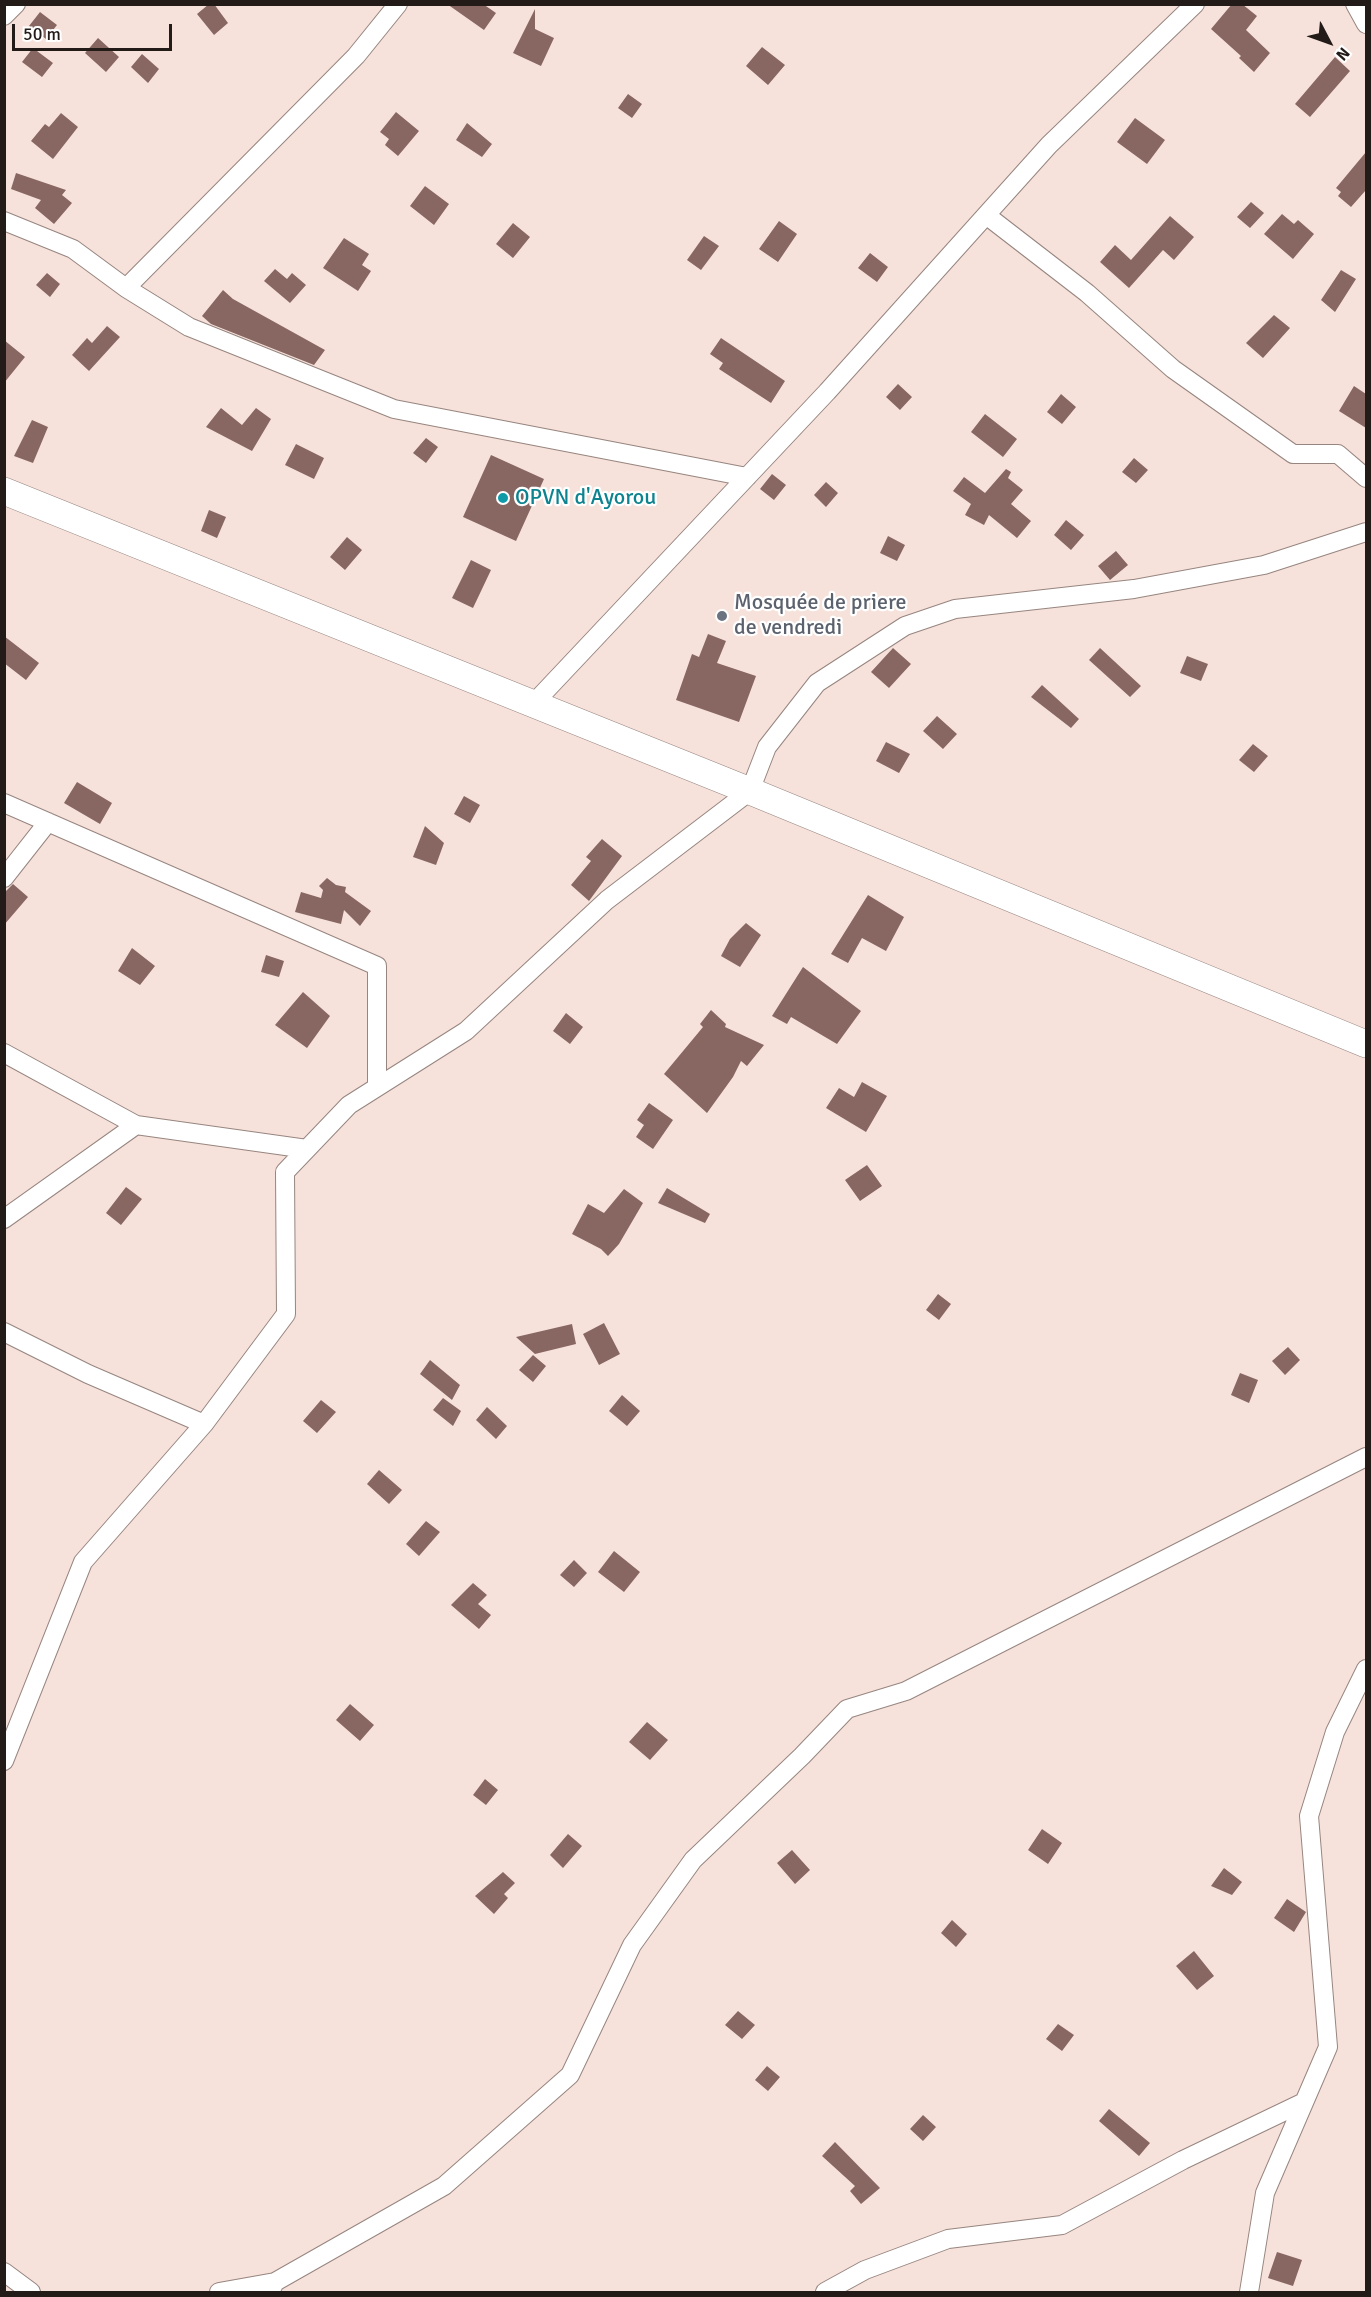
<!DOCTYPE html>
<meta charset="utf-8">
<style>
body{margin:0}
#map{position:relative;width:1371px;height:2297px;overflow:hidden;background:#f6e2db;font-family:Signika,sans-serif}
canvas{display:block}
.frame{position:absolute;inset:0;border:6px solid #221b18;pointer-events:none}
.north{position:absolute;left:1299px;top:12px;width:60px;height:60px;-webkit-text-stroke:4px #fff;paint-order:stroke;rotate:131deg;font-size:16px;font-weight:700;line-height:24px;text-align:center;color:#221b18}
.north::after{content:'';display:block;margin:auto;width:21px;height:27px;background:#221b18;clip-path:polygon(50% 0,100% 100%,50% 72%,0 100%)}
.scale{position:absolute;left:12px;top:24px;width:160px;height:27px;box-sizing:border-box;border:3px solid #221b18;border-top:0;padding-left:8px;font-size:18px;line-height:21px;white-space:nowrap;color:#221b18;-webkit-text-stroke:4px #fff;paint-order:stroke}
</style>
<div id="map">
<canvas width="1371" height="2297"></canvas>
<div class="frame"></div>
<div class="north">N</div>
<div class="scale">50 m</div>
</div>
<script>
const ctx = document.querySelector('canvas').getContext('2d');
ctx.lineJoin = 'round';
function fill(path, color) { ctx.fillStyle = color; ctx.fill(path, 'evenodd'); }
const toPath = rows => new Path2D(rows.map(r => 'M' + r).join(''));
function strokePath(path, color, width, dash) { ctx.strokeStyle = color; ctx.lineWidth = width; ctx.lineCap = dash ? 'butt' : 'round'; ctx.setLineDash(dash || []); ctx.stroke(path); }
function write(font, color, halo, rows, align = 'center') {
  ctx.font = font + ' Signika,sans-serif'; ctx.lineWidth = 4.5; ctx.setLineDash([]); ctx.textBaseline = 'middle'; ctx.strokeStyle = halo; ctx.fillStyle = color; for (const [text, x, y, turn = 0] of rows) {
    ctx.save(); ctx.translate(x, y); ctx.rotate((+turn || 0) * Math.PI / 180); ctx.textAlign = isNaN(turn) ? turn : align; if (halo) ctx.strokeText(text, 0, 0); ctx.fillText(text, 0, 0); ctx.restore();
  }
}
fill(toPath([
 [209,4,214,4,228,23,214,35,197,14],
 [447,4,483,4,496,13,484,30],
 [1232,4,1242,4,1257,16,1246,30,1270,53,1254,72,1239,58,1241,56,1211,29],
 [535,9,535,29,554,38,541,66,513,53],
 [40,12,57,25,46,39,29,26],
 [98,38,119,57,106,72,85,53],
 [762,47,785,65,768,85,746,66],
 [33,48,53,63,42,77,22,62],
 [142,54,159,69,148,83,131,67],
 [1335,57,1350,71,1310,117,1295,104],
 [628,94,642,104,632,118,618,108],
 [396,112,419,131,398,156,385,145,389,139,380,132],
 [61,113,78,127,53,159,31,141,45,124,49,127],
 [1135,118,1165,140,1147,164,1117,142],
 [467,123,492,144,482,157,456,140],
 [1366,152,1366,190,1351,207,1338,196,1341,192,1336,188],
 [16,173,66,190,62,195,72,203,54,224,35,208,41,200,11,189],
 [425,186,449,204,434,225,410,206],
 [1251,202,1264,213,1250,228,1237,217],
 [1282,214,1294,224,1298,220,1314,234,1293,259,1264,234],
 [1170,216,1194,237,1174,260,1163,250,1129,288,1100,262,1115,245,1131,260],
 [779,221,797,234,778,262,759,249],
 [513,223,530,237,513,258,496,244],
 [704,236,719,246,701,270,687,260],
 [344,238,369,254,362,265,371,271,358,291,323,268],
 [870,253,888,267,877,282,858,268],
 [275,269,287,279,292,273,306,285,290,303,264,281],
 [1341,270,1356,279,1335,312,1321,300],
 [47,273,60,284,50,297,36,285],
 [223,290,233,299,325,350,314,365,211,324,202,316],
 [1274,315,1290,328,1263,358,1246,343],
 [107,326,120,337,89,371,72,355,87,338,92,343],
 [721,338,785,381,771,403,719,369,723,363,710,354],
 [4,340,25,357,4,383],
 [898,384,912,397,900,410,886,397],
 [1354,386,1366,394,1366,428,1339,411],
 [1061,394,1076,407,1062,424,1047,412],
 [221,408,242,425,256,408,271,419,252,451,206,427],
 [985,414,1017,439,1003,457,971,432],
 [32,420,48,427,33,463,14,456],
 [426,438,438,447,426,463,413,453],
 [296,444,324,458,314,479,285,465],
 [491,455,544,479,516,541,463,517],
 [1134,458,1148,470,1136,483,1122,472],
 [1006,469,1011,472,1008,478,1023,490,1011,504,1031,521,1017,538,989,515,984,525,965,515,971,504,953,491,964,477,985,493],
 [772,474,786,485,774,500,760,489],
 [826,482,838,493,826,507,814,495],
 [209,510,226,517,217,538,201,531],
 [1066,520,1084,535,1071,550,1054,535],
 [888,536,905,545,897,561,880,553],
 [347,537,362,550,345,570,330,557],
 [1116,551,1128,565,1110,580,1098,566],
 [471,560,491,570,473,608,452,598],
 [708,634,726,641,717,663,756,676,739,722,676,700,692,654,699,657],
 [4,636,39,663,26,680,4,663],
 [893,648,911,664,889,688,871,672],
 [1100,648,1141,686,1130,697,1089,660],
 [1187,656,1208,664,1201,681,1180,673],
 [1042,685,1079,719,1071,728,1031,697],
 [937,716,957,734,943,749,923,731],
 [886,742,910,754,899,773,876,761],
 [1253,744,1268,756,1254,772,1239,760],
 [77,782,112,803,100,824,64,803],
 [464,796,480,805,470,823,454,814],
 [425,826,444,843,436,865,413,857],
 [602,839,622,856,589,901,571,885,591,861,586,857],
 [327,878,336,885,346,887,345,892,371,911,360,926,344,910,341,924,295,912,301,892,321,898,323,890,319,886],
 [13,884,28,897,4,925,4,893],
 [868,895,904,917,886,951,862,938,848,963,831,954],
 [746,923,761,935,740,967,721,956,730,939],
 [132,948,155,966,140,985,118,971],
 [266,955,284,961,279,977,261,972],
 [803,967,861,1011,837,1044,791,1017,787,1024,772,1016],
 [303,992,330,1016,307,1048,275,1025],
 [711,1010,726,1024,725,1027,764,1045,747,1066,741,1061,733,1077,707,1113,664,1074,703,1027,700,1024],
 [566,1013,583,1027,570,1044,553,1031],
 [862,1082,887,1096,866,1132,826,1108,839,1088,854,1097],
 [649,1103,673,1120,653,1149,636,1137,644,1125,637,1120],
 [867,1165,882,1186,860,1201,845,1180],
 [126,1187,142,1199,121,1225,106,1213],
 [667,1188,710,1214,705,1223,658,1203],
 [624,1189,643,1203,619,1244,608,1256,601,1249,572,1234,588,1204,604,1213],
 [938,1294,951,1304,939,1320,926,1310],
 [604,1323,620,1354,599,1365,583,1334],
 [572,1324,576,1344,535,1354,516,1337],
 [1288,1347,1300,1360,1285,1375,1272,1361],
 [533,1355,546,1366,533,1382,519,1370],
 [430,1360,460,1385,452,1400,420,1374],
 [1240,1373,1258,1380,1249,1403,1231,1395],
 [622,1395,640,1411,627,1426,609,1411],
 [443,1398,461,1411,453,1426,433,1410],
 [321,1400,336,1412,317,1433,303,1421],
 [487,1407,507,1426,496,1439,476,1420],
 [379,1470,402,1490,389,1504,367,1484],
 [426,1521,440,1532,419,1556,406,1544],
 [614,1551,640,1572,624,1592,598,1572],
 [574,1560,587,1573,574,1587,560,1575],
 [473,1583,487,1595,478,1604,491,1615,479,1629,451,1605],
 [350,1704,374,1725,360,1741,336,1720],
 [647,1722,668,1740,650,1760,629,1742],
 [485,1779,498,1790,486,1805,473,1795],
 [1042,1829,1062,1843,1048,1864,1028,1850],
 [568,1834,582,1846,563,1868,550,1855],
 [792,1850,810,1870,795,1884,777,1863],
 [1224,1868,1242,1882,1232,1895,1211,1886],
 [503,1872,515,1883,504,1894,508,1898,494,1914,475,1896],
 [1287,1899,1306,1912,1294,1932,1274,1918],
 [952,1920,967,1934,956,1947,941,1933],
 [1194,1951,1214,1976,1197,1990,1176,1966],
 [738,2011,755,2025,742,2039,725,2025],
 [1058,2024,1074,2035,1062,2051,1046,2039],
 [767,2066,780,2077,768,2091,755,2080],
 [1109,2109,1150,2143,1139,2156,1099,2121],
 [923,2115,936,2127,923,2141,910,2129],
 [835,2142,880,2188,861,2204,850,2191,855,2186,822,2156],
 [1277,2252,1302,2260,1293,2286,1268,2278]
]), '#886762');
const minor = toPath([
 [1355,4,1366,24],
 [4,16,16,4],
 [986,215,1087,293,1173,369,1293,454,1338,454,1366,478],
 [4,221,73,249,126,288,356,56,398,4],
 [126,288,189,327,394,409,747,477],
 [534,703,827,392,1049,145,1195,4],
 [4,803,377,966,377,1087],
 [4,878,48,822],
 [4,1053,136,1125],
 [4,1219,136,1125,307,1149],
 [4,1332,88,1374,204,1424],
 [4,1761,83,1562,204,1424,286,1314,285,1172,349,1105,466,1031,607,900,750,791,767,747,817,683,905,626,955,609,1134,589,1264,565,1366,532],
 [4,2272,31,2292],
 [219,2292,275,2282],
 [270,2292,275,2282,444,2186,570,2075,632,1945,693,1860,802,1756,847,1709,906,1691,1366,1457],
 [825,2292,865,2270,948,2239,1062,2225,1183,2160,1304,2102],
 [1249,2292,1265,2193,1328,2047,1309,1816,1335,1732,1366,1669]
]);
const primary = toPath([
 [4,491,750,791,1366,1044]
]);
strokePath(minor, '#97857f', 20);
strokePath(primary, '#97857f', 28);
strokePath(minor, '#fff', 18);
strokePath(primary, '#fff', 27);
for (const [x, y, r, color] of [
 [503,498,6,"#0f9aa8"],
 [722,616,6,"#6b7280"]
]) { const dot = new Path2D(); dot.arc(x, y, r, 0, 2 * Math.PI); ctx.fillStyle = color; ctx.fill(dot); strokePath(dot, '#fff', 2); }
write('22px', '#0d838f', '#fff', [
 ["OPVN d'Ayorou",515,498]
], 'left');
write('22px', '#5b616d', '#fff', [
 ["Mosquée de priere",734,603],
 ["de vendredi",734,628]
], 'left');
</script>
